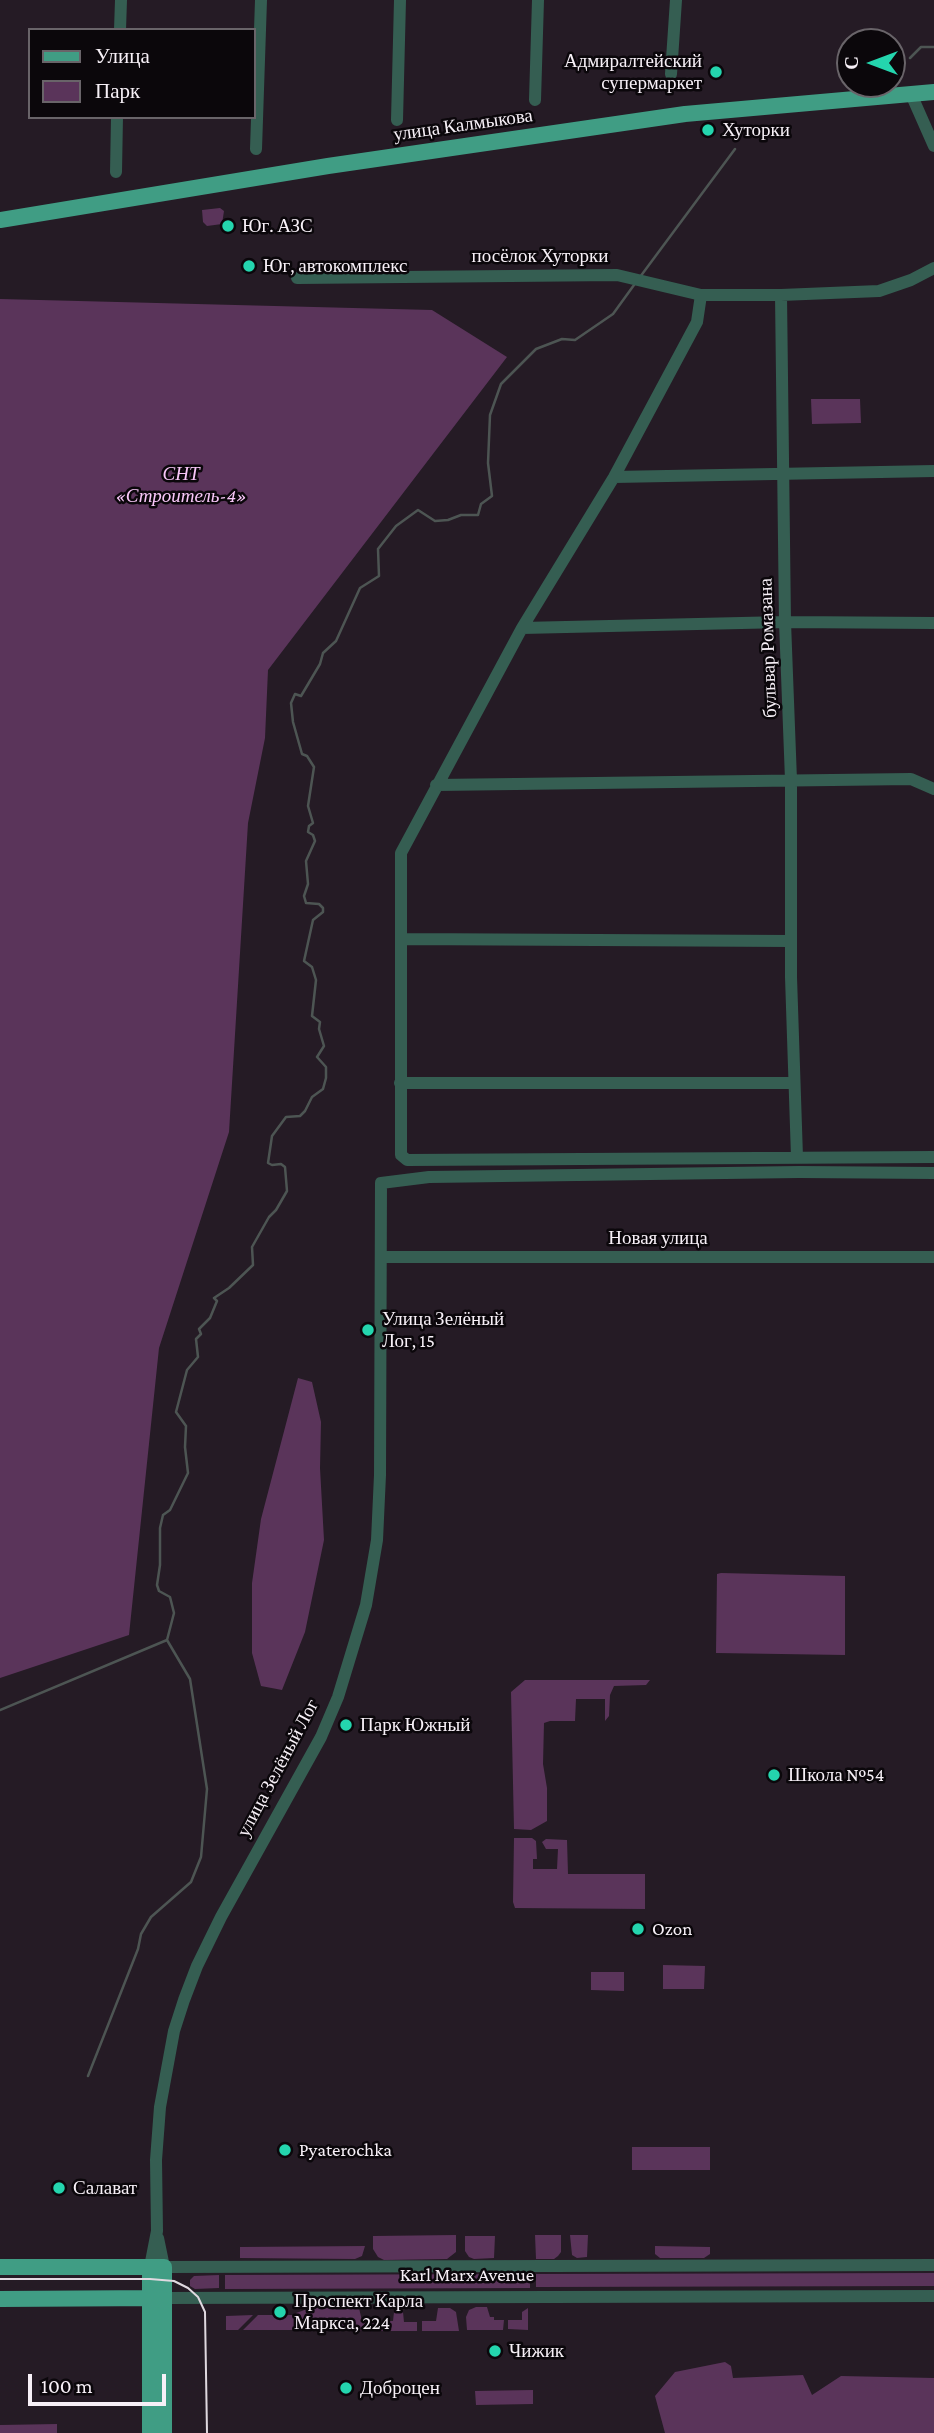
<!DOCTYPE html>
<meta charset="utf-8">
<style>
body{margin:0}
#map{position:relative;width:934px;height:2433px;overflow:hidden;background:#251b25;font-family:"Crimson Pro",serif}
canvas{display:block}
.legend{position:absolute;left:28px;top:28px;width:228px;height:91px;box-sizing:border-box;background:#0b070b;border:2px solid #696469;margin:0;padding:9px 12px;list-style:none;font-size:21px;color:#f7f0f7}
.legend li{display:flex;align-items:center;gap:14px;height:35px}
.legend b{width:35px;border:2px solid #696469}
.north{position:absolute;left:836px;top:28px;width:70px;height:70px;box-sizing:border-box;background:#0b070b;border:2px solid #696469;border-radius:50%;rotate:270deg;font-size:19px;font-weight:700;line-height:28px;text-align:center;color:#f7f0f7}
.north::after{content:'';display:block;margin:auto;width:24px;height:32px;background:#24d5ae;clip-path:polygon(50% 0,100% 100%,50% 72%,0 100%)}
.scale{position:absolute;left:28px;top:2374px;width:138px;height:32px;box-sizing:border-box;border:4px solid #f7f0f7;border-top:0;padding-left:9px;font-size:21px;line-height:24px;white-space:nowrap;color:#f7f0f7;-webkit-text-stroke:5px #0b070b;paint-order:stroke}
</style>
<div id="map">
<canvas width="934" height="2433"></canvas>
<ul class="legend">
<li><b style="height:9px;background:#409d84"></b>Улица</li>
<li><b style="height:19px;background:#5a345a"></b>Парк</li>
</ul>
<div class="north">С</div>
<div class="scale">100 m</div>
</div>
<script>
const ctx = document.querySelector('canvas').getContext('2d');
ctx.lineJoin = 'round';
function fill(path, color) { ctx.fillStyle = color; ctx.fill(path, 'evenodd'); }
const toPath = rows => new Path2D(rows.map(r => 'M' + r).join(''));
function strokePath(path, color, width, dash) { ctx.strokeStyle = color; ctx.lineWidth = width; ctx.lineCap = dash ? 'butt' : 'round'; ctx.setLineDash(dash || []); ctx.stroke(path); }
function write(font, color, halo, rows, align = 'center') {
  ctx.font = font + ' "Crimson Pro",serif'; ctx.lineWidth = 5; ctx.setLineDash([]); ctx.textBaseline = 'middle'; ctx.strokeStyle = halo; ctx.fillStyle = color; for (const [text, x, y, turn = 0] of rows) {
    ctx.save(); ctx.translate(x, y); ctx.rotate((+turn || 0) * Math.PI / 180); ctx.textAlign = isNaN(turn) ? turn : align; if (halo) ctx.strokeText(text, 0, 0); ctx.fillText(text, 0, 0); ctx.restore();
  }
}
fill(toPath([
 [220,208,224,211,222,224,207,226,203,222,202,210],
 [0,299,432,310,507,357,268,670,265,738,248,823,229,1132,159,1348,129,1635,0,1678],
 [811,399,860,399,861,423,812,424],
 [298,1378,312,1382,321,1422,320,1468,324,1540,305,1632,282,1690,261,1686,252,1653,252,1583,261,1519],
 [721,1573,845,1576,845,1655,716,1653,717,1574],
 [525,1680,650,1680,646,1685,614,1686,610,1695,609,1716,605,1721,605,1699,576,1699,575,1721,550,1721,544,1723,543,1764,547,1788,547,1821,531,1830,514,1829,511,1692],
 [514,1838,532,1838,536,1841,537,1859,533,1859,533,1869,557,1869,558,1849,546,1849,542,1842,546,1839,567,1840,568,1874,645,1874,645,1909,515,1908,513,1902],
 [663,1965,705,1966,704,1989,663,1989],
 [591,1972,624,1972,624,1991,591,1990],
 [632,2147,710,2147,710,2170,632,2170],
 [456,2235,456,2252,447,2259,384,2260,378,2257,373,2249,373,2236],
 [535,2235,561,2235,561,2252,558,2256,554,2259,536,2259],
 [570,2235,588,2235,587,2257,577,2258,572,2255],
 [465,2236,495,2236,494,2258,474,2259,469,2257,465,2251],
 [365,2246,362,2256,355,2259,240,2258,240,2247],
 [655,2246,710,2247,710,2254,704,2258,660,2258,655,2254],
 [934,2273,934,2286,536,2287,536,2274],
 [530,2274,530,2288,225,2289,225,2275],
 [219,2275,219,2288,195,2289,190,2286,190,2280,194,2276],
 [316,2306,359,2308,362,2321,374,2321,374,2331,311,2329,296,2313],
 [487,2307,490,2317,494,2317,494,2320,504,2320,503,2330,467,2330,466,2317,469,2310,476,2307],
 [438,2308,450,2308,456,2312,459,2331,422,2331,422,2321,436,2321],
 [528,2308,528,2330,508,2329,508,2320,522,2320,522,2312],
 [398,2309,403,2312,404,2322,417,2322,417,2331,379,2331,379,2321,393,2321,394,2312],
 [253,2315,238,2330,226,2330,226,2316],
 [258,2315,292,2315,307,2330,243,2330],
 [725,2362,731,2366,733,2378,803,2375,812,2395,841,2376,934,2378,934,2433,665,2433,655,2396,675,2372],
 [533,2390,533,2404,476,2405,475,2391],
 [57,2424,57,2433,0,2433,0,2425]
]), '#5a345a');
strokePath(toPath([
 [910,58,921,47,934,47],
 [640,277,735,149],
 [0,1710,167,1640],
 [88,2076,138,1949,141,1934,151,1917,191,1882,201,1857,207,1789,190,1679,167,1640,174,1613,170,1597,159,1591,157,1585,160,1565,160,1528,163,1515,170,1510,188,1473,185,1447,186,1426,176,1412,187,1370,198,1357,196,1339,201,1334,199,1329,210,1318,217,1301,214,1298,229,1288,253,1265,252,1247,269,1217,276,1210,287,1191,285,1167,281,1164,272,1165,268,1163,272,1136,286,1117,300,1116,305,1111,312,1097,323,1089,326,1078,326,1067,317,1057,324,1046,319,1029,320,1022,312,1016,316,980,312,967,304,961,313,920,323,912,323,908,319,904,306,903,304,896,308,884,306,861,315,841,313,835,308,832,309,826,313,823,308,806,314,767,307,756,302,754,293,722,291,703,295,694,301,696,320,664,323,653,336,641,360,588,379,576,378,549,396,526,418,510,435,521,448,520,461,515,478,515,481,504,492,496,488,463,490,415,501,384,536,349,562,339,575,340,613,314,634,285]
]), '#4d5553', 2.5);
strokePath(toPath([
 [120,30,121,0],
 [671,74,676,0],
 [911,94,934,146],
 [535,100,538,0],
 [397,120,400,0],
 [256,149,261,0],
 [116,172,117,117],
 [297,278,617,275,701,295,781,295,879,291,911,280,934,268],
 [701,295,697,322,614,477,522,628,401,853,401,1155,407,1160,934,1157],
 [781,295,785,622,791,780,791,977,797,1157],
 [614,477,934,471],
 [522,628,785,622,934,623],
 [436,785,911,779,934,789],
 [401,939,791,941],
 [400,1083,794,1083],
 [381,1257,934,1257],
 [158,2238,164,2267,934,2265],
 [150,2267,157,2231,156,2160,160,2107,174,2031,184,2000,197,1966,221,1917,321,1737,338,1697,366,1605,377,1540,380,1475,381,1183,429,1177,799,1172,934,1173],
 [164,2298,934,2296]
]), '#355e52', 12);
strokePath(toPath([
 [0,220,328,166,685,114,934,92],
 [0,2267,164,2267,164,2433],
 [150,2267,150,2433],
 [0,2299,159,2298]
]), '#409d84', 16);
strokePath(toPath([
 [0,2279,150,2279,174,2281,188,2288,198,2297,205,2312,207,2433]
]), '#e0d9e0', 2);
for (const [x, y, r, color] of [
 [716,72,7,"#24d5ae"],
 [708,130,7,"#24d5ae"],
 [228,226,7,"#24d5ae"],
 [249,266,7,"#24d5ae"],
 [368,1330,7,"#24d5ae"],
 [346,1725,7,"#24d5ae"],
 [774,1775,7,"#24d5ae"],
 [638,1929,7,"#24d5ae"],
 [285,2150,7,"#24d5ae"],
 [59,2188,7,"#24d5ae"],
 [280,2312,7,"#24d5ae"],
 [495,2351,7,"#24d5ae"],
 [346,2388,7,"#24d5ae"]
]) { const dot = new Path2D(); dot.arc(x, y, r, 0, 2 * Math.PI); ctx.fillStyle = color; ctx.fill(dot); strokePath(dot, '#0b070b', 2.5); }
write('19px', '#f7f0f7', '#0b070b', [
 ["Адмиралтейский",702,61,"right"],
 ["супермаркет",702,83,"right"],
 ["Хуторки",722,130],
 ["Юг. АЗС",242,226],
 ["Юг, автокомплекс",263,266],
 ["Улица Зелёный",382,1319],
 ["Лог, 15",382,1341],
 ["Парк Южный",360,1725],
 ["Школа №54",788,1775],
 ["Ozon",652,1929],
 ["Pyaterochka",299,2150],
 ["Салават",73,2188],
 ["Проспект Карла",294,2301],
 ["Маркса, 224",294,2323],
 ["Чижик",509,2351],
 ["Доброцен",360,2388]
], 'left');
write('19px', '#f7f0f7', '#0b070b', [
 ["улица Калмыкова",463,125,-8],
 ["посёлок Хуторки",540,256],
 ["бульвар Ромазана",768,648,-92],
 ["Новая улица",658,1238],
 ["улица Зелёный Лог",278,1768,-62],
 ["Karl Marx Avenue",467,2275]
]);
write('italic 19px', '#f9c7f9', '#0b070b', [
 ["СНТ",181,474],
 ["«Строитель-4»",181,496]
]);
</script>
